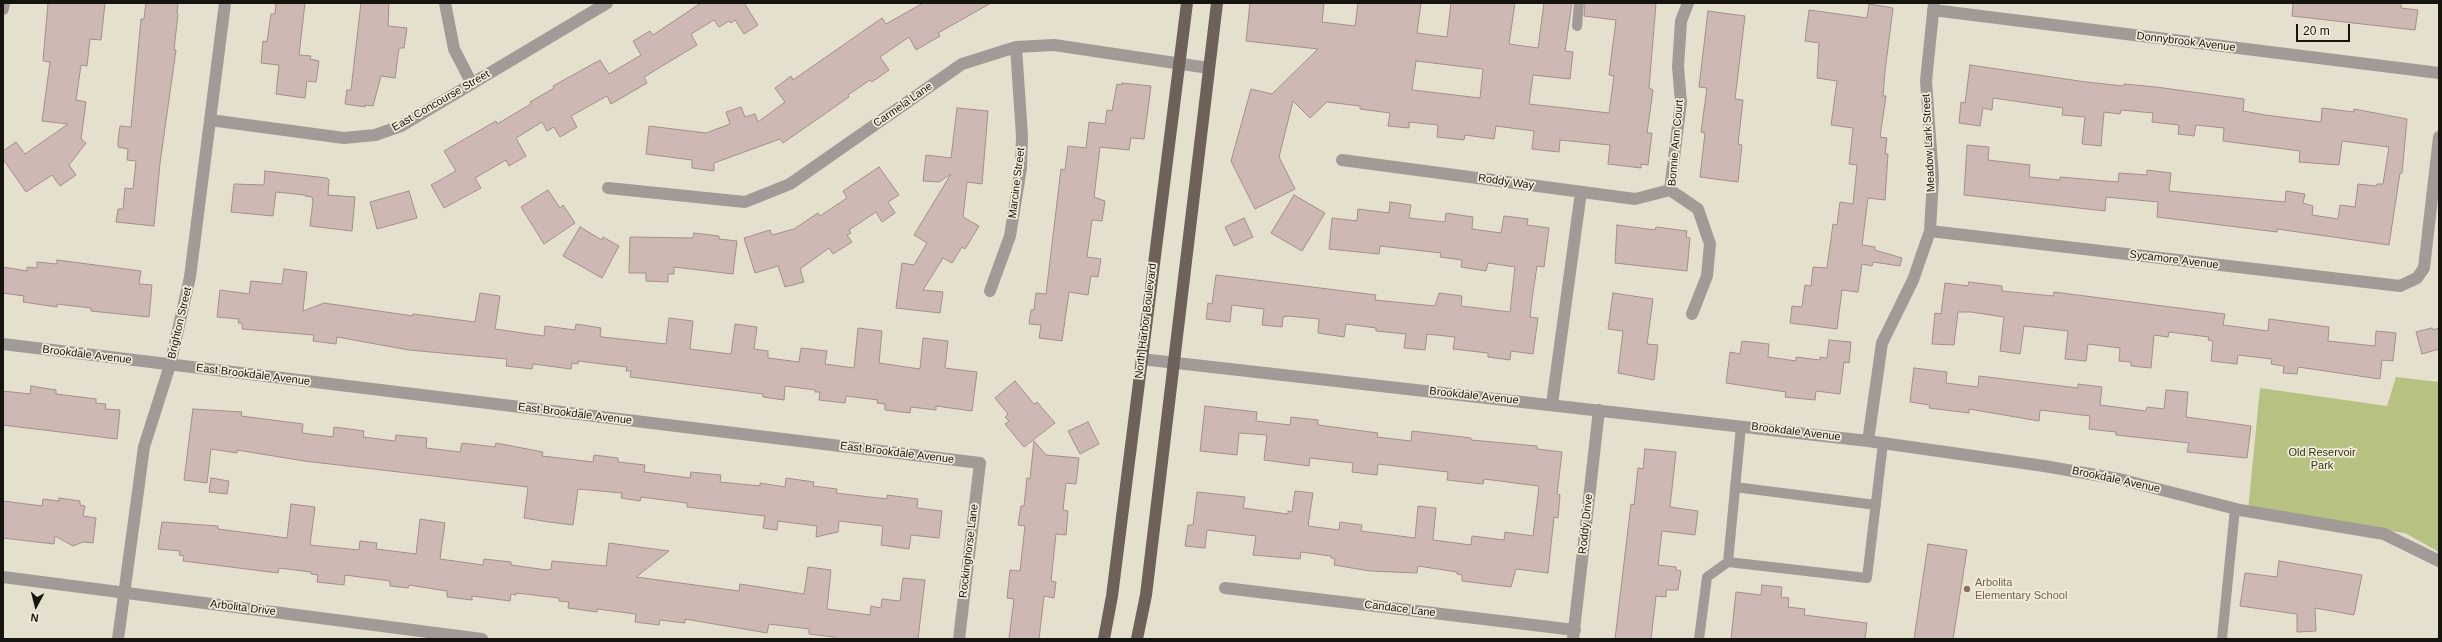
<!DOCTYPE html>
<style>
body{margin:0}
#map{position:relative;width:2442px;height:642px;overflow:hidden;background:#e5dfce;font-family:Arial,sans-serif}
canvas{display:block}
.frame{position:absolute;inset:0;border:4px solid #16140e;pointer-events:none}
.north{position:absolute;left:16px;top:586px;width:40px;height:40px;-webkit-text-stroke:3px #f2ecdb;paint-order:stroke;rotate:187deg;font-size:11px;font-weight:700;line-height:16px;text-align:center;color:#16140e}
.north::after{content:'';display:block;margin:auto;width:14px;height:18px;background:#16140e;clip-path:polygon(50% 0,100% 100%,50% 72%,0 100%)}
.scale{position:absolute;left:2296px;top:24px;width:54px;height:18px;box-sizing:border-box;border:2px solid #16140e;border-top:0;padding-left:5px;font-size:12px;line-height:14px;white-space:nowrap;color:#16140e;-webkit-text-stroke:3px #f2ecdb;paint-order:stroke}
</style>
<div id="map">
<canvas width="2442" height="642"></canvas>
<div class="frame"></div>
<div class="north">N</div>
<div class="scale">20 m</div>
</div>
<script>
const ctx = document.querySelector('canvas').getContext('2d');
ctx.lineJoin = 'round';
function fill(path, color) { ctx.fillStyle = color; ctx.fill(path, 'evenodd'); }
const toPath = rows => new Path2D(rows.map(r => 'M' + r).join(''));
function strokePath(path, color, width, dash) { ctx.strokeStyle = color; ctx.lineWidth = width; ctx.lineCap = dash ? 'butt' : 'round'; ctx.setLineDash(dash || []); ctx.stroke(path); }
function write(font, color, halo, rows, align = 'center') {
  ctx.font = font + ' Arial,sans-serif'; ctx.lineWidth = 3.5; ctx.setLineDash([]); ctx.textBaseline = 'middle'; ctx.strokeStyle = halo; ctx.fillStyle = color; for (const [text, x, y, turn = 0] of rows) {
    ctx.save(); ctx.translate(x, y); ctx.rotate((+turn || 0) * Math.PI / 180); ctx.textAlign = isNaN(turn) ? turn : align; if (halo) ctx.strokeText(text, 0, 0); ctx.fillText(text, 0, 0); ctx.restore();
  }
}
fill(toPath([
 [2396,377,2439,382,2439,552,2405,533,2248,511,2260,388,2387,406]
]), '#b7c182');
const building = toPath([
 [48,3,105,3,101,40,90,39,87,66,81,65,76,100,86,102,81,139,86,143,69,165,76,175,60,186,52,175,26,192,3,159,3,151,16,142,25,154,68,124,42,121,50,62,43,61,48,3],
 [146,3,178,3,177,13,178,14,174,50,176,50,160,163,154,226,116,222,118,209,123,209,125,188,133,189,136,161,127,160,128,149,118,147,118,141,120,126,131,127,141,19,144,19,146,3],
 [276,3,305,3,299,55,311,56,310,59,319,61,316,82,307,81,305,98,276,94,279,65,261,63,263,41,267,42,271,14,275,14,276,3],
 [361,3,389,3,388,26,407,28,404,48,399,48,395,78,381,76,373,106,365,105,365,107,345,104,347,90,351,90,361,3],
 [701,3,744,3,758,25,744,34,735,20,731,23,729,21,719,27,714,20,691,34,697,45,644,77,647,83,611,104,607,96,571,116,577,127,560,137,554,127,547,131,542,122,516,138,526,156,509,166,506,160,475,178,481,188,444,208,431,185,456,171,444,151,496,121,497,124,531,104,530,102,554,88,553,86,600,60,609,74,641,55,633,41,650,31,653,35,701,3],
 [923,3,991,3,938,33,940,36,916,50,909,37,880,57,889,70,872,82,870,80,848,95,849,97,783,143,780,139,714,163,714,171,692,168,692,160,646,154,649,126,706,133,730,124,726,112,741,107,745,117,755,114,758,122,785,102,775,88,791,76,793,80,882,18,886,24,923,3],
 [1250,3,1324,3,1322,22,1355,26,1358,3,1421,3,1417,33,1447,37,1451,3,1515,3,1509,44,1538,48,1544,3,1572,3,1565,51,1573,52,1570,79,1533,75,1529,104,1609,113,1614,76,1609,75,1616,20,1584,16,1585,3,1656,3,1649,88,1653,90,1647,133,1652,133,1648,165,1641,164,1641,168,1608,164,1610,145,1560,140,1559,152,1532,149,1534,131,1496,126,1494,139,1465,135,1464,140,1437,137,1438,125,1409,122,1409,128,1388,126,1390,113,1360,109,1360,106,1327,102,1310,118,1293,101,1279,157,1295,189,1255,209,1231,161,1251,89,1272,94,1318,49,1246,41,1250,3],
 [1416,61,1483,69,1480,98,1412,90,1416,61],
 [2293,3,2401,3,2401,8,2418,10,2415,30,2292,16,2293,3],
 [1869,4,1893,8,1885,71,1883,96,1886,96,1880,137,1887,138,1885,154,1888,154,1885,200,1868,198,1862,245,1875,247,1875,250,1902,258,1900,266,1873,262,1872,266,1862,264,1858,292,1842,290,1837,329,1790,323,1792,306,1802,307,1805,285,1811,286,1813,267,1827,268,1833,224,1837,225,1840,202,1853,204,1857,165,1849,164,1853,128,1831,125,1837,81,1817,78,1819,43,1805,41,1809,10,1867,18,1869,4],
 [1708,11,1745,16,1735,99,1743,100,1738,144,1742,145,1738,182,1700,177,1705,133,1701,132,1707,88,1699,87,1708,11],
 [1970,65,2086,82,2124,86,2124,84,2156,87,2244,99,2243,111,2265,115,2321,122,2322,108,2354,112,2354,109,2407,119,2402,173,2400,173,2389,245,2277,229,2277,232,2157,217,2158,202,2106,197,2105,211,1964,195,1967,145,1989,147,1988,160,2030,165,2029,177,2060,180,2060,177,2118,182,2119,173,2147,175,2147,170,2171,173,2169,191,2285,202,2286,191,2305,194,2303,203,2313,206,2312,215,2338,219,2340,205,2355,207,2358,184,2376,186,2377,184,2383,184,2389,147,2342,141,2339,165,2299,162,2300,151,2223,141,2224,128,2196,125,2194,136,2178,134,2179,125,2152,122,2153,113,2121,110,2120,114,2104,112,2101,146,2082,144,2085,117,2062,115,2063,108,1993,98,1992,110,1983,108,1980,126,1959,123,1961,102,1965,103,1970,65],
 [1122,83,1151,86,1144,139,1131,138,1129,150,1100,147,1094,197,1105,201,1102,221,1092,220,1087,257,1101,259,1098,277,1091,276,1088,295,1069,292,1062,341,1039,338,1041,325,1029,324,1031,310,1034,310,1036,293,1046,294,1061,169,1065,170,1068,146,1086,148,1089,122,1105,124,1107,110,1112,111,1117,84,1122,85,1122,83],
 [957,108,988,111,982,184,967,182,963,217,979,226,965,249,962,247,952,263,943,258,923,290,943,292,940,313,896,308,902,263,914,265,927,243,914,235,951,174,939,182,923,181,926,155,951,158,957,108],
 [879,167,899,195,888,202,895,213,882,222,876,212,849,230,851,233,847,235,852,242,833,254,829,248,800,269,804,282,785,287,778,266,755,273,744,238,770,230,772,235,794,229,818,213,820,216,847,198,843,191,879,167],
 [265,171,327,178,329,180,328,195,355,197,352,231,310,226,313,201,312,197,305,196,305,195,276,192,273,216,231,212,234,184,264,185,265,171],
 [548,190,560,208,563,205,575,223,544,244,521,207,548,190],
 [409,191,417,218,377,229,370,202,409,191],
 [1294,195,1325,213,1302,251,1271,233,1294,195],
 [1390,202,1411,205,1409,218,1445,222,1446,213,1473,217,1472,229,1501,233,1504,216,1528,219,1527,225,1549,228,1544,267,1537,266,1532,299,1530,317,1538,318,1533,354,1511,351,1510,360,1488,357,1488,353,1453,349,1455,337,1427,334,1425,350,1404,348,1406,334,1376,331,1376,328,1346,324,1344,337,1318,333,1319,319,1288,316,1283,317,1282,327,1262,325,1264,309,1232,305,1230,322,1206,319,1208,303,1212,304,1216,275,1376,295,1375,300,1435,306,1439,293,1462,296,1461,306,1510,312,1515,267,1488,263,1486,271,1461,267,1462,260,1440,257,1441,253,1380,246,1379,254,1329,249,1332,218,1357,221,1358,209,1389,213,1390,202],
 [1244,218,1253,237,1234,246,1225,227,1244,218],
 [1617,225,1655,230,1656,227,1687,231,1686,237,1690,238,1687,271,1615,263,1617,225],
 [580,227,602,240,603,237,619,246,602,278,563,256,580,227],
 [694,233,719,236,719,239,737,241,733,274,674,267,674,274,668,274,668,282,646,281,646,273,629,273,630,237,693,238,694,233],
 [57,260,141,271,139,284,152,285,149,317,91,311,91,308,57,304,57,307,23,302,24,296,3,293,3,267,27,271,27,267,37,268,37,262,57,264,57,260],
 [284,269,307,272,303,311,324,303,413,316,413,314,475,322,480,293,500,296,495,329,544,336,545,326,575,330,576,324,601,328,600,336,602,337,666,344,669,318,693,321,690,349,731,354,735,324,757,327,754,349,768,351,768,358,799,362,801,348,827,351,825,364,854,368,858,328,882,331,879,363,920,369,923,338,948,341,945,368,977,372,972,411,936,406,936,410,911,407,910,413,885,410,885,404,877,403,878,400,846,396,845,403,819,400,820,392,815,392,815,390,785,386,784,400,763,397,763,394,630,377,631,371,626,371,627,367,578,361,578,364,572,363,571,369,533,364,532,369,506,366,507,359,409,350,337,337,336,344,313,341,314,335,242,329,242,323,238,323,239,319,217,317,220,290,249,294,251,281,282,284,284,269],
 [1969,282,2002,286,2002,291,2053,296,2054,292,2225,314,2223,325,2268,331,2269,319,2329,327,2328,341,2375,346,2376,331,2396,333,2393,361,2382,360,2380,379,2298,367,2297,374,2283,373,2284,366,2271,364,2272,359,2238,355,2237,364,2211,361,2213,341,2208,340,2209,337,2169,332,2168,337,2154,335,2151,368,2131,366,2131,362,2119,361,2120,348,2088,344,2086,361,2065,359,2068,331,2024,326,2020,354,2000,351,2004,317,1971,312,1958,312,1954,345,1932,344,1935,313,1941,314,1945,283,1968,286,1969,282],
 [1613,293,1653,299,1647,344,1658,345,1654,380,1618,373,1623,331,1608,329,1613,293],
 [2432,328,2433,330,2439,328,2439,349,2422,354,2416,332,2432,328],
 [1829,340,1851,342,1849,363,1844,362,1840,394,1816,391,1815,400,1785,397,1786,392,1726,383,1730,352,1740,354,1742,341,1769,344,1768,357,1796,361,1796,357,1820,360,1820,357,1827,358,1829,340],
 [1914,368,1947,372,1946,383,1978,387,1979,376,2078,388,2078,384,2102,387,2100,405,2146,411,2147,407,2164,409,2166,390,2188,392,2186,417,2251,426,2247,458,2187,452,2189,443,2116,435,2116,432,2089,429,2090,416,2040,410,2039,421,1969,409,1969,413,1929,408,1930,405,1910,402,1914,368],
 [1015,381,1034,404,1037,402,1055,423,1024,447,1005,424,1009,421,1005,417,1008,414,995,398,1015,381],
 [31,386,56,390,56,394,96,399,96,403,106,404,105,409,120,410,117,439,3,425,3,391,30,394,31,386],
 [1205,406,1257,412,1256,421,1290,425,1291,417,1318,420,1318,425,1378,433,1377,437,1411,441,1412,431,1471,438,1471,440,1537,446,1537,449,1562,452,1557,494,1560,495,1558,518,1554,517,1548,573,1516,569,1511,587,1462,581,1462,575,1457,574,1457,572,1418,566,1417,573,1370,571,1334,565,1335,559,1331,558,1331,556,1301,552,1300,559,1253,555,1256,536,1207,530,1205,548,1185,546,1188,525,1193,525,1197,492,1245,497,1243,508,1288,514,1288,511,1292,512,1295,491,1313,493,1308,526,1339,530,1340,522,1362,525,1361,531,1415,538,1418,506,1436,508,1433,540,1471,545,1472,536,1504,540,1505,532,1533,536,1539,486,1484,479,1483,484,1447,480,1448,472,1378,464,1377,475,1352,472,1353,463,1310,458,1309,466,1264,460,1267,435,1239,433,1237,455,1200,451,1205,406],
 [193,409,242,412,241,416,303,424,302,433,333,437,334,427,364,431,363,437,395,441,396,435,427,438,426,448,460,452,462,443,495,447,496,443,543,452,542,456,593,462,594,455,618,458,618,462,645,465,644,472,690,478,691,472,721,475,720,482,760,486,760,483,785,487,786,478,814,482,813,486,837,489,836,493,887,499,887,495,918,499,917,508,942,511,939,538,911,535,909,549,881,545,883,526,839,521,838,532,816,537,817,526,778,521,777,530,763,528,765,516,687,507,687,503,641,497,640,501,621,498,622,493,578,489,573,525,549,522,524,518,528,487,304,461,237,450,237,453,211,449,207,483,184,480,193,409],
 [1088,422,1099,444,1080,454,1068,431,1088,422],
 [1034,441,1046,455,1079,458,1076,484,1066,483,1063,510,1068,511,1066,535,1056,534,1051,581,1056,582,1054,598,1044,596,1039,639,1009,639,1014,599,1007,598,1010,570,1020,571,1025,526,1018,525,1021,506,1024,506,1027,478,1030,479,1034,441],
 [1645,449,1676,452,1670,507,1698,511,1695,535,1662,531,1658,565,1676,567,1676,570,1681,571,1678,590,1666,590,1666,597,1656,596,1651,639,1615,639,1631,504,1634,505,1638,468,1643,469,1645,449],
 [211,478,229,481,227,494,209,492,211,478],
 [59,498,80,501,80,505,85,506,83,516,96,518,93,543,83,542,73,546,55,536,54,544,3,538,3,501,42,506,43,499,59,501,59,498],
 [291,504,315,507,310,545,359,550,360,541,377,543,376,549,416,554,420,519,445,523,440,559,483,565,484,559,511,562,511,565,547,570,551,569,552,561,606,566,609,543,669,551,636,577,739,591,740,584,804,594,808,567,831,570,827,609,870,615,871,606,881,608,882,599,900,601,903,578,925,580,918,639,834,639,834,637,809,634,809,629,769,624,767,633,685,619,685,623,660,620,659,625,635,622,636,614,597,609,597,612,568,608,569,602,559,601,559,598,516,593,516,595,511,594,510,601,472,596,472,600,447,597,447,591,409,585,408,588,390,586,390,581,345,575,344,585,317,582,318,575,311,574,311,572,279,568,278,573,183,561,184,556,179,555,180,551,158,549,162,522,218,526,218,529,287,538,291,504],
 [1928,544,1967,550,1953,639,1914,639,1928,544],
 [2279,561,2362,575,2354,615,2315,608,2316,631,2297,632,2297,614,2240,606,2245,573,2277,577,2279,561],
 [1762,585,1782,587,1781,597,1789,598,1788,607,1805,609,1804,615,1867,623,1865,639,1731,639,1736,592,1761,595,1762,585]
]);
fill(building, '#cdb8b4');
strokePath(building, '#a28f8b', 1);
strokePath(toPath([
 [1577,26,1579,3],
 [1741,426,1728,562,1867,578,1883,443],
 [1735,487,1876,505],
 [1699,639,1707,577,1728,562],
 [2222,639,2235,509]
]), '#a29a96', 10);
strokePath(toPath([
 [445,3,454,49,472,84],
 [1688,3,1681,21,1678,67,1681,102,1670,190,1698,209,1710,244,1707,276,1692,314],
 [3,9,4,3],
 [1933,10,2439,73],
 [210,120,344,138,375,135,401,126,607,3],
 [1342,160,1635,199,1670,190],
 [608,188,745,202,790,184,962,64,1016,47,1054,45,1209,68],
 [1930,231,2400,286,2417,278,2424,268,2439,137],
 [990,291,1010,236,1021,168,1022,136,1016,47],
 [3,344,980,463,959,639],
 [1141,359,1868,441,2044,466,2119,479,2240,510,2384,534,2439,561],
 [1552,404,1581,192],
 [1868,441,1882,343,1913,280,1930,231,1933,178,1926,81,1934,3],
 [3,577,482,639],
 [1225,588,1575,630],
 [118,639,144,447,170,365,190,277,225,3],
 [1573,639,1599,410]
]), '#a29a96', 12);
strokePath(toPath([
 [1104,639,1112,596,1187,3],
 [1137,639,1146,595,1217,3]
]), '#6e615a', 12);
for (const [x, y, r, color] of [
 [1967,589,4,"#8d6e63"]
]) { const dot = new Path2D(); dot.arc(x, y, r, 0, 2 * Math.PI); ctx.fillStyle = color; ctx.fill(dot); strokePath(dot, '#f2ecdb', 1.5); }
write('11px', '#16140e', '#f2ecdb', [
 ["Donnybrook Avenue",2186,42,7],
 ["East Concourse Street",441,101,-30],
 ["Carmela Lane",903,105,-35],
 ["Bonnie Ann Court",1676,143,-85],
 ["Meadow Lark Street",1929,143,-93],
 ["Roddy Way",1506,182,8],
 ["Marcine Street",1017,183,-83],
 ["Sycamore Avenue",2174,260,7],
 ["North Harbor Boulevard",1146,321,-83],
 ["Brighton Street",180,323,-77],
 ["Brookdale Avenue",87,355,7],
 ["East Brookdale Avenue",253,375,7],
 ["Brookdale Avenue",1474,396,6],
 ["East Brookdale Avenue",575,414,7],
 ["Brookdale Avenue",1796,432,7],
 ["East Brookdale Avenue",897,453,7],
 ["Brookdale Avenue",2116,480,12],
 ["Roddy Drive",1586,524,-84],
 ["Rockinghorse Lane",969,551,-83],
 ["Arbolita Drive",243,608,7],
 ["Candace Lane",1400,609,7]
]);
write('11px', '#313613', '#f2ecdb', [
 ["Old Reservoir",2322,453],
 ["Park",2322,466]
]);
write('11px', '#785e54', '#f2ecdb', [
 ["Arbolita",1975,583],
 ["Elementary School",1975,596]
], 'left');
</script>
